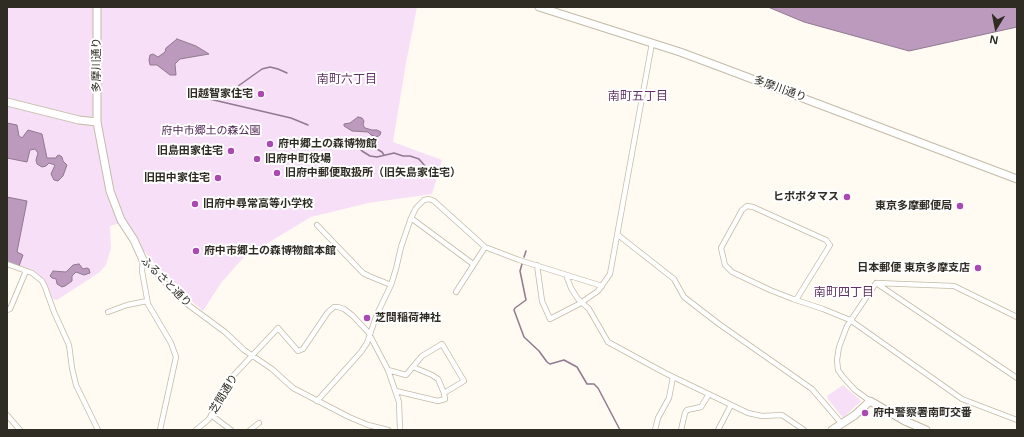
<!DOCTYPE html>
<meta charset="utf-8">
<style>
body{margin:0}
#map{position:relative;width:1024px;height:437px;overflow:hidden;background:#fffbf2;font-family:"Open Sans",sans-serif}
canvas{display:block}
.frame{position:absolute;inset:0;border:8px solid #2f2c24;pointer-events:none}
.north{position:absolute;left:976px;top:8px;width:40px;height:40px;-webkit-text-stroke:3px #fff;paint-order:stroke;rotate:190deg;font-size:11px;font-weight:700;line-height:16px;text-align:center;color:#2f2c24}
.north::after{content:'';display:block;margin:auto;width:14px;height:18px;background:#2f2c24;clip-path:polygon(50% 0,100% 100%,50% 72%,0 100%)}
</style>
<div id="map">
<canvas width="1024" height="437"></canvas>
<div class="frame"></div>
<div class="north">N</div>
</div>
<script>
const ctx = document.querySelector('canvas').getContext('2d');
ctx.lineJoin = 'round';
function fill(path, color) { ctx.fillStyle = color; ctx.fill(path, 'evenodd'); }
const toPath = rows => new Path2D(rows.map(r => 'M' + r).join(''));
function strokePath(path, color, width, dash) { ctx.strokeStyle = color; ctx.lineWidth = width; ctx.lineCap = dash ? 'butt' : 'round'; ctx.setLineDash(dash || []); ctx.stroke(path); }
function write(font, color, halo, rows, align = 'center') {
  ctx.font = font + ' "Open Sans","Noto Sans JP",sans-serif'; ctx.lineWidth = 4; ctx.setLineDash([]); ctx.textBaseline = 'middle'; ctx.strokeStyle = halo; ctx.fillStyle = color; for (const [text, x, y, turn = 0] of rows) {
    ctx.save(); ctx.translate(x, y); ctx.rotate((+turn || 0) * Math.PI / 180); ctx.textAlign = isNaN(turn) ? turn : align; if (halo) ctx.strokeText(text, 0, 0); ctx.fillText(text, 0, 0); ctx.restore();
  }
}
fill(toPath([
 [7,7,417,7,406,63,393,142,442,160,432,194,368,203,311,217,243,258,221,283,203,311,174,286,137,243,125,222,110,226,111,248,106,265,100,272,57,300,53,299,44,279,33,270,7,262],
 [843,385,861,401,843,418,828,399,827,396]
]), '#f6dff7');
const water = toPath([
 [768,7,1017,7,1017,27,909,51,804,22,768,7],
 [177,39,196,46,209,54,180,59,175,64,176,75,170,75,157,65,150,65,149,60,150,55,153,54,158,57,165,52,166,48,177,39],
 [358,117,362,118,364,121,363,125,365,128,372,130,377,130,381,132,380,135,377,137,371,135,368,132,352,131,344,126,344,124,350,123,358,117],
 [7,123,17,125,19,136,22,138,28,130,42,134,47,158,56,158,57,156,59,155,62,157,63,161,67,165,63,176,58,181,54,180,51,174,55,165,49,163,46,166,42,167,37,164,36,160,38,153,35,149,30,150,27,162,7,158,7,123],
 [7,197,27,201,17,252,23,255,19,266,7,262,7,197],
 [79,264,83,269,87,268,89,269,90,273,84,275,76,272,72,276,72,281,65,286,62,287,57,284,56,279,52,278,50,276,53,271,66,272,73,265,79,264]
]);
fill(water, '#bb9abd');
strokePath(water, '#91798f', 1);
strokePath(toPath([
 [234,89,262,69,270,67,278,69,287,73],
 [205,98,291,118,308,125],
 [339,137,355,144,362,151,370,156,377,157,394,153,403,156,410,156,419,159,425,166],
 [349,142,361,140,382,152,384,155],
 [524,257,526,251],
 [522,264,520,271,526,300,515,308,514,310,524,337,539,351,547,362,550,364,564,360,577,367,587,384,594,384,598,388,620,430]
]), '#91798f', 1.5);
const street = toPath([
 [411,218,473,264],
 [317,225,363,273,369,276,391,285],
 [618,235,674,279,684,297,719,324,812,389,842,424],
 [143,260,183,301,225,332,244,350,272,369,293,388,349,417,368,425,388,430],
 [143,260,142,271,148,304,171,343,176,357,160,430],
 [7,264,32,273,42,281,45,287,54,312,69,345,72,368,76,385,98,430],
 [537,265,542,301,550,319,579,304,598,291,610,274,652,43],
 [566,275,571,288,578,299,589,309,608,342,665,373,748,413,762,416,782,415,804,430],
 [876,283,1017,378],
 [877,283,954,286,1017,317],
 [456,292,485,247],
 [796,300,830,245,826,240,753,207,747,206,742,210,721,248,725,265,732,272,770,290,793,299,823,309,850,320,962,399,1017,420],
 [7,310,10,309,26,271],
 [108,312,127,305,147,301],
 [388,370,406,375,422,356,442,344,464,381,444,393],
 [396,391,438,401,445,399,444,393,438,379,432,375,413,367],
 [317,401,361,352,367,343,377,314,391,285,396,269,401,247,411,218,416,208,424,200,429,199,434,201,485,247,519,260,602,286],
 [870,401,855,390,843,377,838,370,837,360,839,347,847,326,876,283],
 [7,415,20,430],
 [211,415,231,430],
 [196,430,208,420,213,413,227,384,232,377,278,328,298,351,303,349,328,312,334,307,338,307,344,309,352,315,368,332,388,370,399,402,400,430],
 [250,430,259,423],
 [655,430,658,418,669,398,673,377],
 [681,430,685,413,687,410,701,407,709,394],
 [718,430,731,405]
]);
const secondary = toPath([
 [97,7,97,122,110,191,121,220,134,240,143,260],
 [539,7,680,52,723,68,1017,179],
 [7,102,79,120,97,122],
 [832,430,855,415,870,401,905,421,926,430]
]);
strokePath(street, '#c3baa6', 6);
strokePath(secondary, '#c3baa6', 9);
strokePath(street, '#fff', 4.5);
strokePath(secondary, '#fff', 7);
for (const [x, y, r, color] of [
 [261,94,4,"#a949b1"],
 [270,144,4,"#a949b1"],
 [231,151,4,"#a949b1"],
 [257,159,4,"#a949b1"],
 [277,173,4,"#a949b1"],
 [218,178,4,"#a949b1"],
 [847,197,4,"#a949b1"],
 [195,204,4,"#a949b1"],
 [960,206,4,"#a949b1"],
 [196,251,4,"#a949b1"],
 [978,268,4,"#a949b1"],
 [367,318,4,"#a949b1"],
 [865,413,4,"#a949b1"]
]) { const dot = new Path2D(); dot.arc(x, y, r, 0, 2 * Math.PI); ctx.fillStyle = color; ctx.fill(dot); strokePath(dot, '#fff', 1.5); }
write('11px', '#2f2c24', '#fff', [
 ["多摩川通り",97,65,-90],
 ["多摩川通り",780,89,20],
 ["ふるさと通り",166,282,45],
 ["芝間通り",224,394,-59]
]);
write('bold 11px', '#2f2c24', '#fff', [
 ["旧越智家住宅",253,94,"right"],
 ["府中郷土の森博物館",278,144],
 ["旧島田家住宅",223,151,"right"],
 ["旧府中町役場",265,159],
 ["旧府中郵便取扱所（旧矢島家住宅）",285,173],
 ["旧田中家住宅",210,178,"right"],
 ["ヒポポタマス",839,197,"right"],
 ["旧府中尋常高等小学校",203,204],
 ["東京多摩郵便局",952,206,"right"],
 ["府中市郷土の森博物館本館",204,251],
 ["日本郵便 東京多摩支店",970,268,"right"],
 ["芝間稲荷神社",375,318],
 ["府中警察署南町交番",873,413]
], 'left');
write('11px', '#4f2553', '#fff', [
 ["府中市郷土の森公園",211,131]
]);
write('12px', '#623366', '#fff', [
 ["南町六丁目",347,80],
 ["南町五丁目",638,97],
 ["南町四丁目",844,293]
]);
</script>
